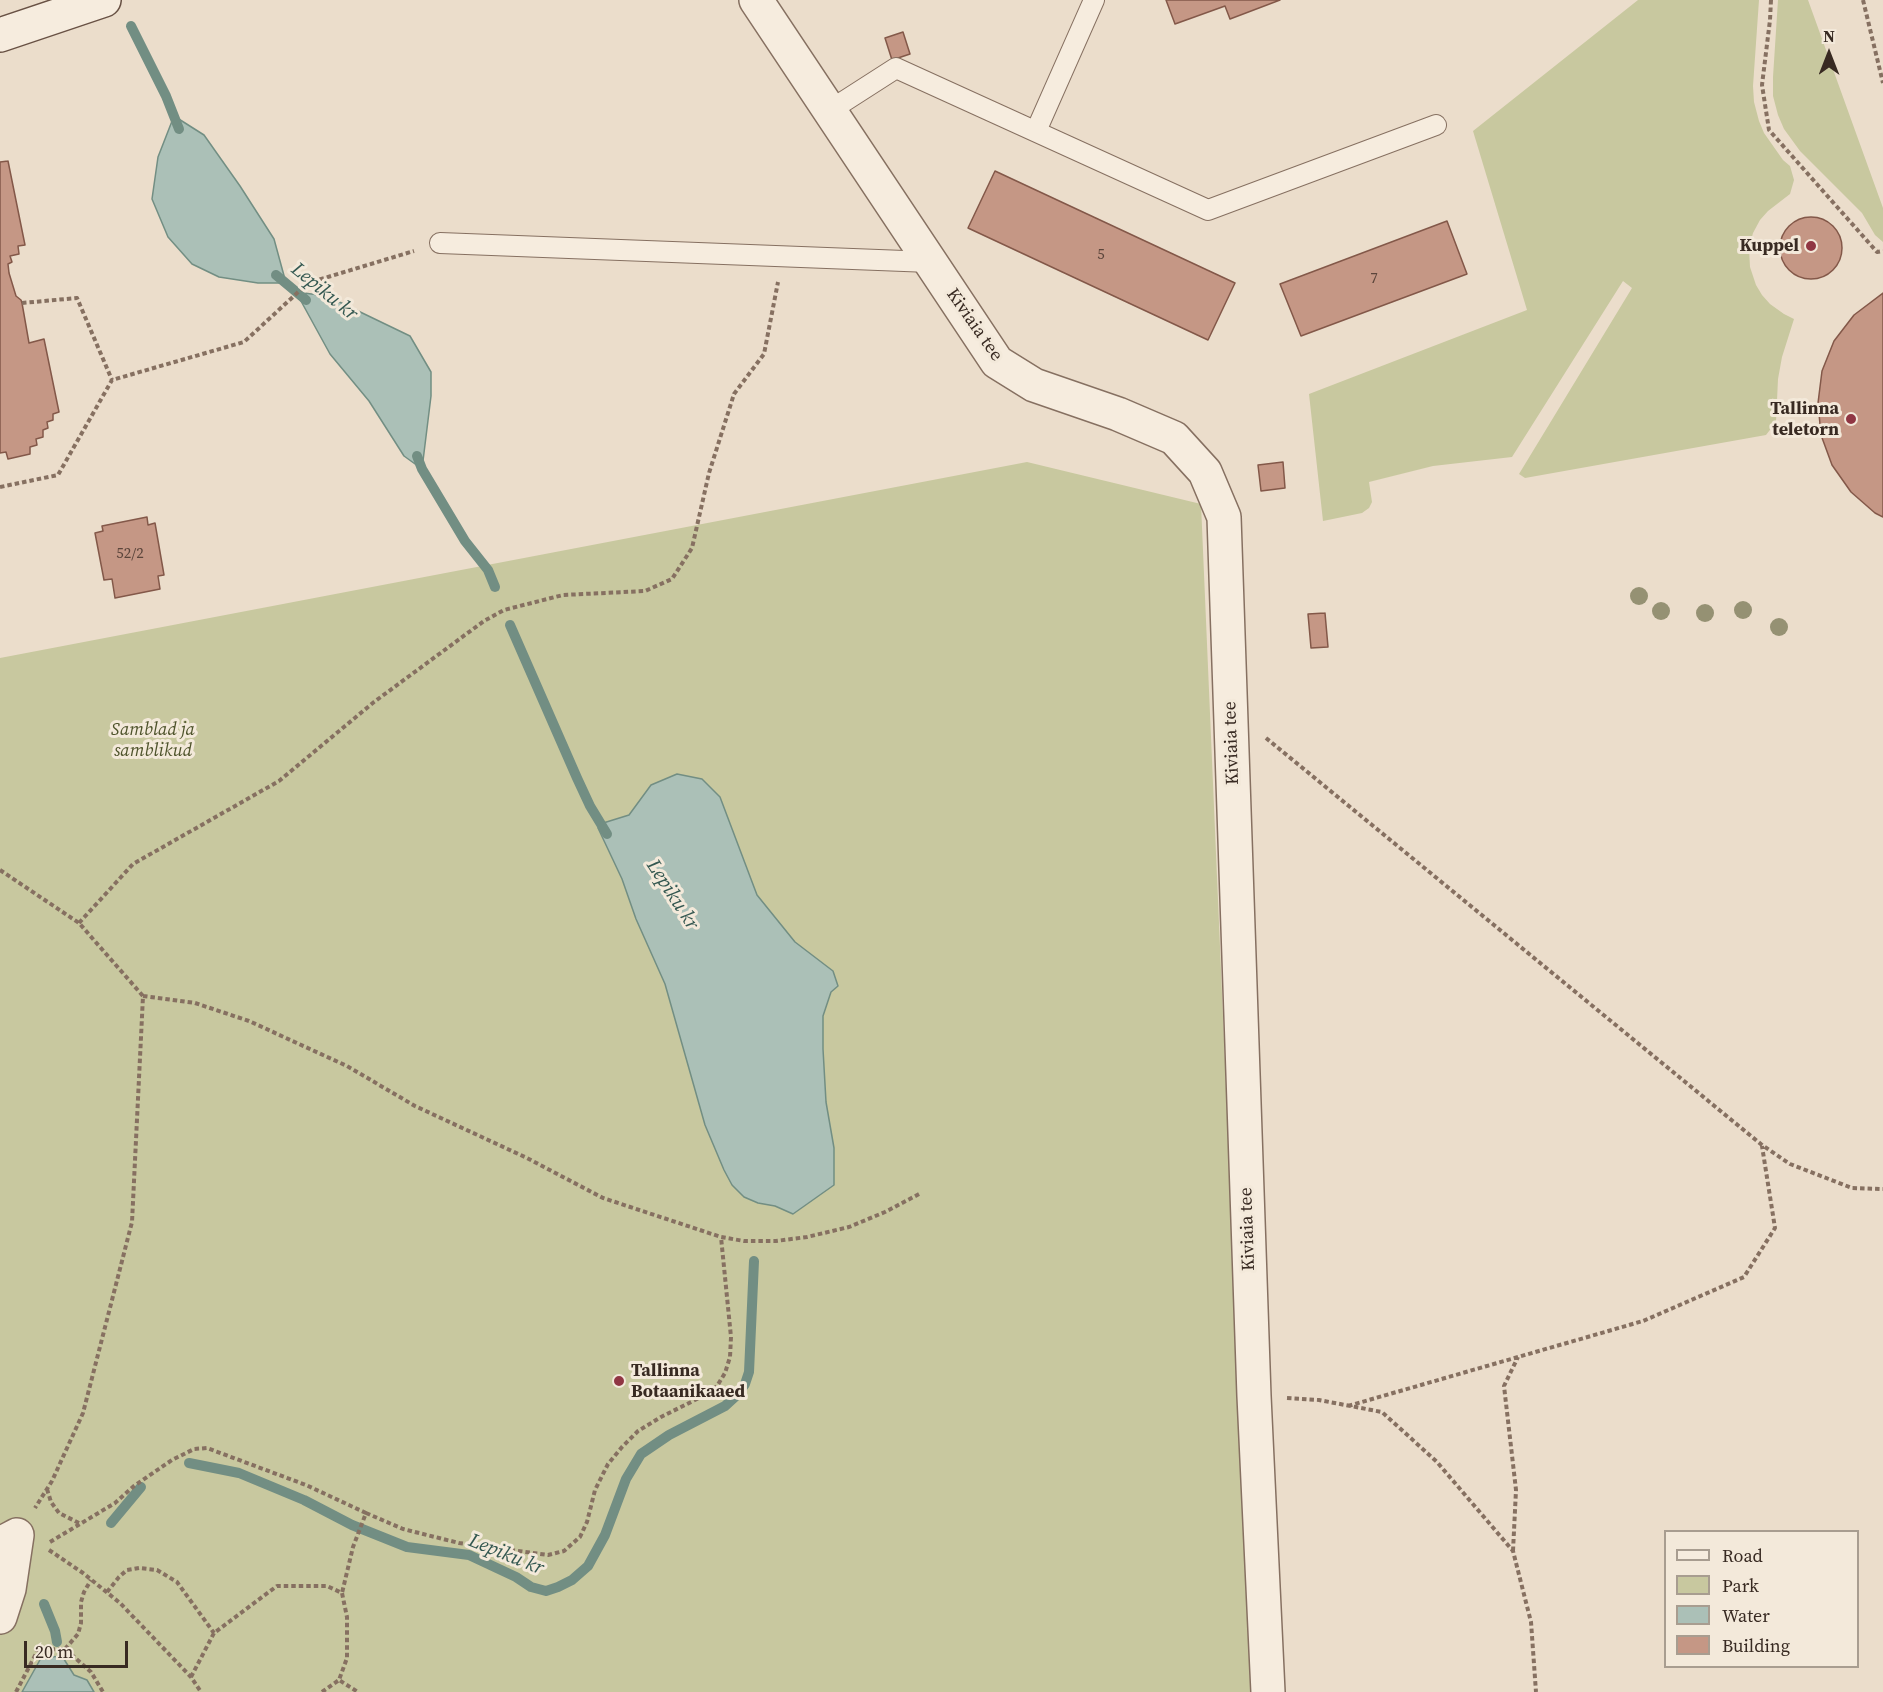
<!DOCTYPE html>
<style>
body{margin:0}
#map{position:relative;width:1883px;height:1692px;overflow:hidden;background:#ebddcb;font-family:"Source Serif 4",serif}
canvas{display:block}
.legend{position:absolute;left:1664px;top:1530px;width:195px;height:138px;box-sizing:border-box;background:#f3e9da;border:2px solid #a89d90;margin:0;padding:8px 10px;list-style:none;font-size:18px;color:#382a22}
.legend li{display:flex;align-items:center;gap:12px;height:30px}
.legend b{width:30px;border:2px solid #a89d90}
.north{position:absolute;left:1799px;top:24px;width:60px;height:60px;-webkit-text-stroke:4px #f3e9da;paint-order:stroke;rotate:0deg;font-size:16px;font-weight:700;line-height:24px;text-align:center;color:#382a22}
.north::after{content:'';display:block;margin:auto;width:21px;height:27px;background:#382a22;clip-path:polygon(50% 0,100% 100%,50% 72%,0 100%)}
.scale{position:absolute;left:24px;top:1641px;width:104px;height:27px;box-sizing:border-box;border:3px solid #382a22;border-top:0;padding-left:8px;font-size:18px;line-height:21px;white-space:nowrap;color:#382a22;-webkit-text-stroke:4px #f3e9da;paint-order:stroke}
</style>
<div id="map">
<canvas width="1883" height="1692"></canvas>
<ul class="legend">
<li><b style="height:8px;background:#f6ecde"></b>Road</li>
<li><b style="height:16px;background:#c8c89f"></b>Park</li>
<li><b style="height:16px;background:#abc0b7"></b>Water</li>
<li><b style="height:16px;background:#c59785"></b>Building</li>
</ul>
<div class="north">N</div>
<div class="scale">20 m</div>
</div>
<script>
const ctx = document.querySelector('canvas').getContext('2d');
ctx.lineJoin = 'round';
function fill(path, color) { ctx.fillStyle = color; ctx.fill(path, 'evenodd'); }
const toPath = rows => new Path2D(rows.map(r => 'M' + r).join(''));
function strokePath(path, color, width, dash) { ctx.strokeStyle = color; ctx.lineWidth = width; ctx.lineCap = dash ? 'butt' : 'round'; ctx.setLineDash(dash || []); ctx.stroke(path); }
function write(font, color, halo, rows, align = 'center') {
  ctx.font = font + ' "Source Serif 4",serif'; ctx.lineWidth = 6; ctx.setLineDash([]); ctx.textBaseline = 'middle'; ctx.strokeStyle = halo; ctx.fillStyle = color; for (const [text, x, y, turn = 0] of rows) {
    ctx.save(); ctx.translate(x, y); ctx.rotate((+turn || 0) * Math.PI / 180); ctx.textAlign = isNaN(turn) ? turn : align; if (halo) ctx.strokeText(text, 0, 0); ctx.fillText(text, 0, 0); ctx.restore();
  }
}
fill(toPath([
 [1638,0,1759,0,1753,86,1754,102,1759,121,1764,133,1783,160,1790,166,1794,180,1790,194,1768,211,1760,220,1753,233,1749,248,1750,267,1756,285,1762,295,1770,304,1784,314,1794,319,1782,357,1778,379,1776,422,1766,435,1525,478,1519,474,1632,288,1623,281,1512,457,1433,466,1369,482,1372,502,1369,508,1362,513,1323,521,1309,394,1527,310,1473,131],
 [1778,0,1808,0,1883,208,1883,242,1875,235,1862,213,1800,151,1784,129,1778,115,1773,96,1773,77],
 [1027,462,1201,504,1252,1692,0,1692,0,658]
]), '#c8c89f');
const water = toPath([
 [174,116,204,135,240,186,274,239,286,283,258,283,219,277,192,264,168,237,152,199,158,157,174,116],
 [296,292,327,296,410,336,431,372,431,396,422,469,404,456,369,401,330,354,296,292],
 [677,774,702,779,720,797,757,895,795,942,833,971,838,986,831,992,823,1016,823,1049,826,1102,834,1148,834,1185,793,1214,775,1206,758,1203,744,1197,732,1185,724,1170,705,1125,665,984,636,919,622,879,598,828,600,824,629,815,651,785,677,774],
 [62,1656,74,1675,87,1680,94,1692,22,1692,41,1658,62,1656]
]);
fill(water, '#abc0b7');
strokePath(water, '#728e83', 1.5);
strokePath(toPath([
 [131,26,166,96,179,129],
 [276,275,306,300],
 [417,456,422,469,465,541,488,570,495,587],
 [510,625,577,778,590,806,607,834],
 [189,1463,239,1473,304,1500,352,1525,407,1547,469,1555,516,1577,531,1587,546,1591,558,1587,572,1580,588,1566,605,1535,626,1479,641,1454,669,1435,725,1406,737,1395,745,1384,749,1372,754,1261],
 [111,1523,141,1487],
 [44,1604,55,1631,57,1642]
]), '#728e83', 10);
const building = toPath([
 [1166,0,1280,0,1230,19,1225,6,1175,24,1166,0],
 [903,32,910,54,892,60,885,38,903,32],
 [8,161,25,245,18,246,19,254,10,256,12,262,8,264,9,273,16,296,21,300,22,303,29,343,44,339,59,412,53,414,53,420,47,422,48,428,43,430,43,437,36,439,37,445,30,447,30,454,8,459,6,452,0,453,0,162,8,161],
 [995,171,1235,283,1208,340,968,228,995,171],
 '1780 248a31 31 0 1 1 62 0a31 31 0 1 1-62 0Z',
 [1447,221,1467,274,1301,336,1280,284,1447,221],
 [1883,293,1883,517,1875,513,1851,492,1832,465,1821,435,1818,403,1822,371,1834,341,1854,315,1883,293],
 [1283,462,1285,488,1261,491,1258,465,1283,462],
 [147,517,148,525,155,523,164,575,158,576,160,589,115,598,112,579,104,580,95,533,103,531,102,526,147,517],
 [1325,613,1328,647,1311,648,1308,614,1325,613]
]);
fill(building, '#c59785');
strokePath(building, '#835849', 1.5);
const lane = toPath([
 [829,111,896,68,1208,210,1436,125],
 [1036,131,1094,0],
 [440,243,930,262]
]);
const street = toPath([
 [756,0,997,362,1034,385,1118,414,1174,438,1205,472,1224,517,1254,1396,1268,1692],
 [0,1544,17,1535,9,1589,0,1617]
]);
const secondary = toPath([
 [0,35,104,0]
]);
strokePath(lane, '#867061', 22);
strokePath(street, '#867061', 36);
strokePath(secondary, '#685144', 36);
strokePath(toPath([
 [1771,0,1770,20,1762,85,1769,130,1877,252,1883,251],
 [1863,0,1883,83],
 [22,303,77,298,112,380],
 [0,487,58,475,112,380,244,342,308,283,414,251],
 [1266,738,1762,1145,1790,1164,1852,1188,1883,1189],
 [0,870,79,923,143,996,132,1222,83,1413,52,1481,35,1508],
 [79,923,133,864,279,781,374,702,484,621,504,610,563,595,645,591,672,579,692,548,709,473,734,394,764,354,778,282],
 [143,996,195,1003,249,1021,347,1066,415,1106,527,1158,603,1198,721,1237,744,1241,776,1241,807,1237,849,1227,885,1212,921,1193],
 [1287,1398,1319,1400,1382,1412,1437,1462,1513,1551,1531,1622,1536,1692],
 [1348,1406,1643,1321,1744,1277,1775,1228,1762,1146],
 [47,1489,51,1502,59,1513,81,1524],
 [366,1513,403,1529,459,1543,548,1555,564,1551,580,1537,587,1522,595,1490,608,1464,622,1447,638,1431,661,1417,705,1395,717,1386,725,1373,730,1357,731,1337,721,1237],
 [50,1542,115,1503,134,1486,172,1460,194,1449,207,1448,306,1485,366,1513,353,1547,342,1593],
 [49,1550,83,1573,120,1603,191,1677,201,1692],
 [1513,1551,1516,1490,1504,1386,1518,1357],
 [107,1592,119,1577,127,1570,139,1568,157,1570,177,1582,214,1633],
 [65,1649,78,1634,81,1623,81,1602,84,1592,91,1580],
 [191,1677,214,1633,277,1586,327,1586,342,1593,347,1617,347,1658,339,1680,358,1692],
 [16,1692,38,1650,65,1649,91,1672,103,1692],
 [322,1692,339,1680]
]), '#867061', 4, [4.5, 3]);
strokePath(lane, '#f6ecde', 20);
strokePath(street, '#f6ecde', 33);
strokePath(secondary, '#f6ecde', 33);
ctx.fillStyle = '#959173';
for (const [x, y] of [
 [1639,596],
 [1743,610],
 [1661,611],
 [1705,613],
 [1779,627]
]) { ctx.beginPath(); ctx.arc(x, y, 9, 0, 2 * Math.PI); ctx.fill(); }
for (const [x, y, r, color] of [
 [1811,246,6,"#903643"],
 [1851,419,6,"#903643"],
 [619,1381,6,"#903643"]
]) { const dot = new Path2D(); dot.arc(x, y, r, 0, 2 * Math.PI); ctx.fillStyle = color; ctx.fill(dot); strokePath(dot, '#f3e9da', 2); }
write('15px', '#5b453b', null, [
 ["5",1101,255],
 ["7",1374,279],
 ["52/2",130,554]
]);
write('bold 18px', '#382a22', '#f3e9da', [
 ["Kuppel",1799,246],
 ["Tallinna",1839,409],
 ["teletorn",1839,430],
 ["Tallinna",631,1371,"left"],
 ["Botaanikaaed",631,1392,"left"]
], 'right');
write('18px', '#382a22', '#f3e9da', [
 ["Kiviaia tee",974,325,55],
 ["Kiviaia tee",1232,743,-92],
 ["Kiviaia tee",1248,1229,-92]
]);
write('italic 18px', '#4e532b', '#f3e9da', [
 ["Samblad ja",153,730],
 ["samblikud",153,751]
]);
write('italic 20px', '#335750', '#f3e9da', [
 ["Lepiku kr",324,292,39],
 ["Lepiku kr",672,895,57],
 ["Lepiku kr",506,1555,22]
]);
</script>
